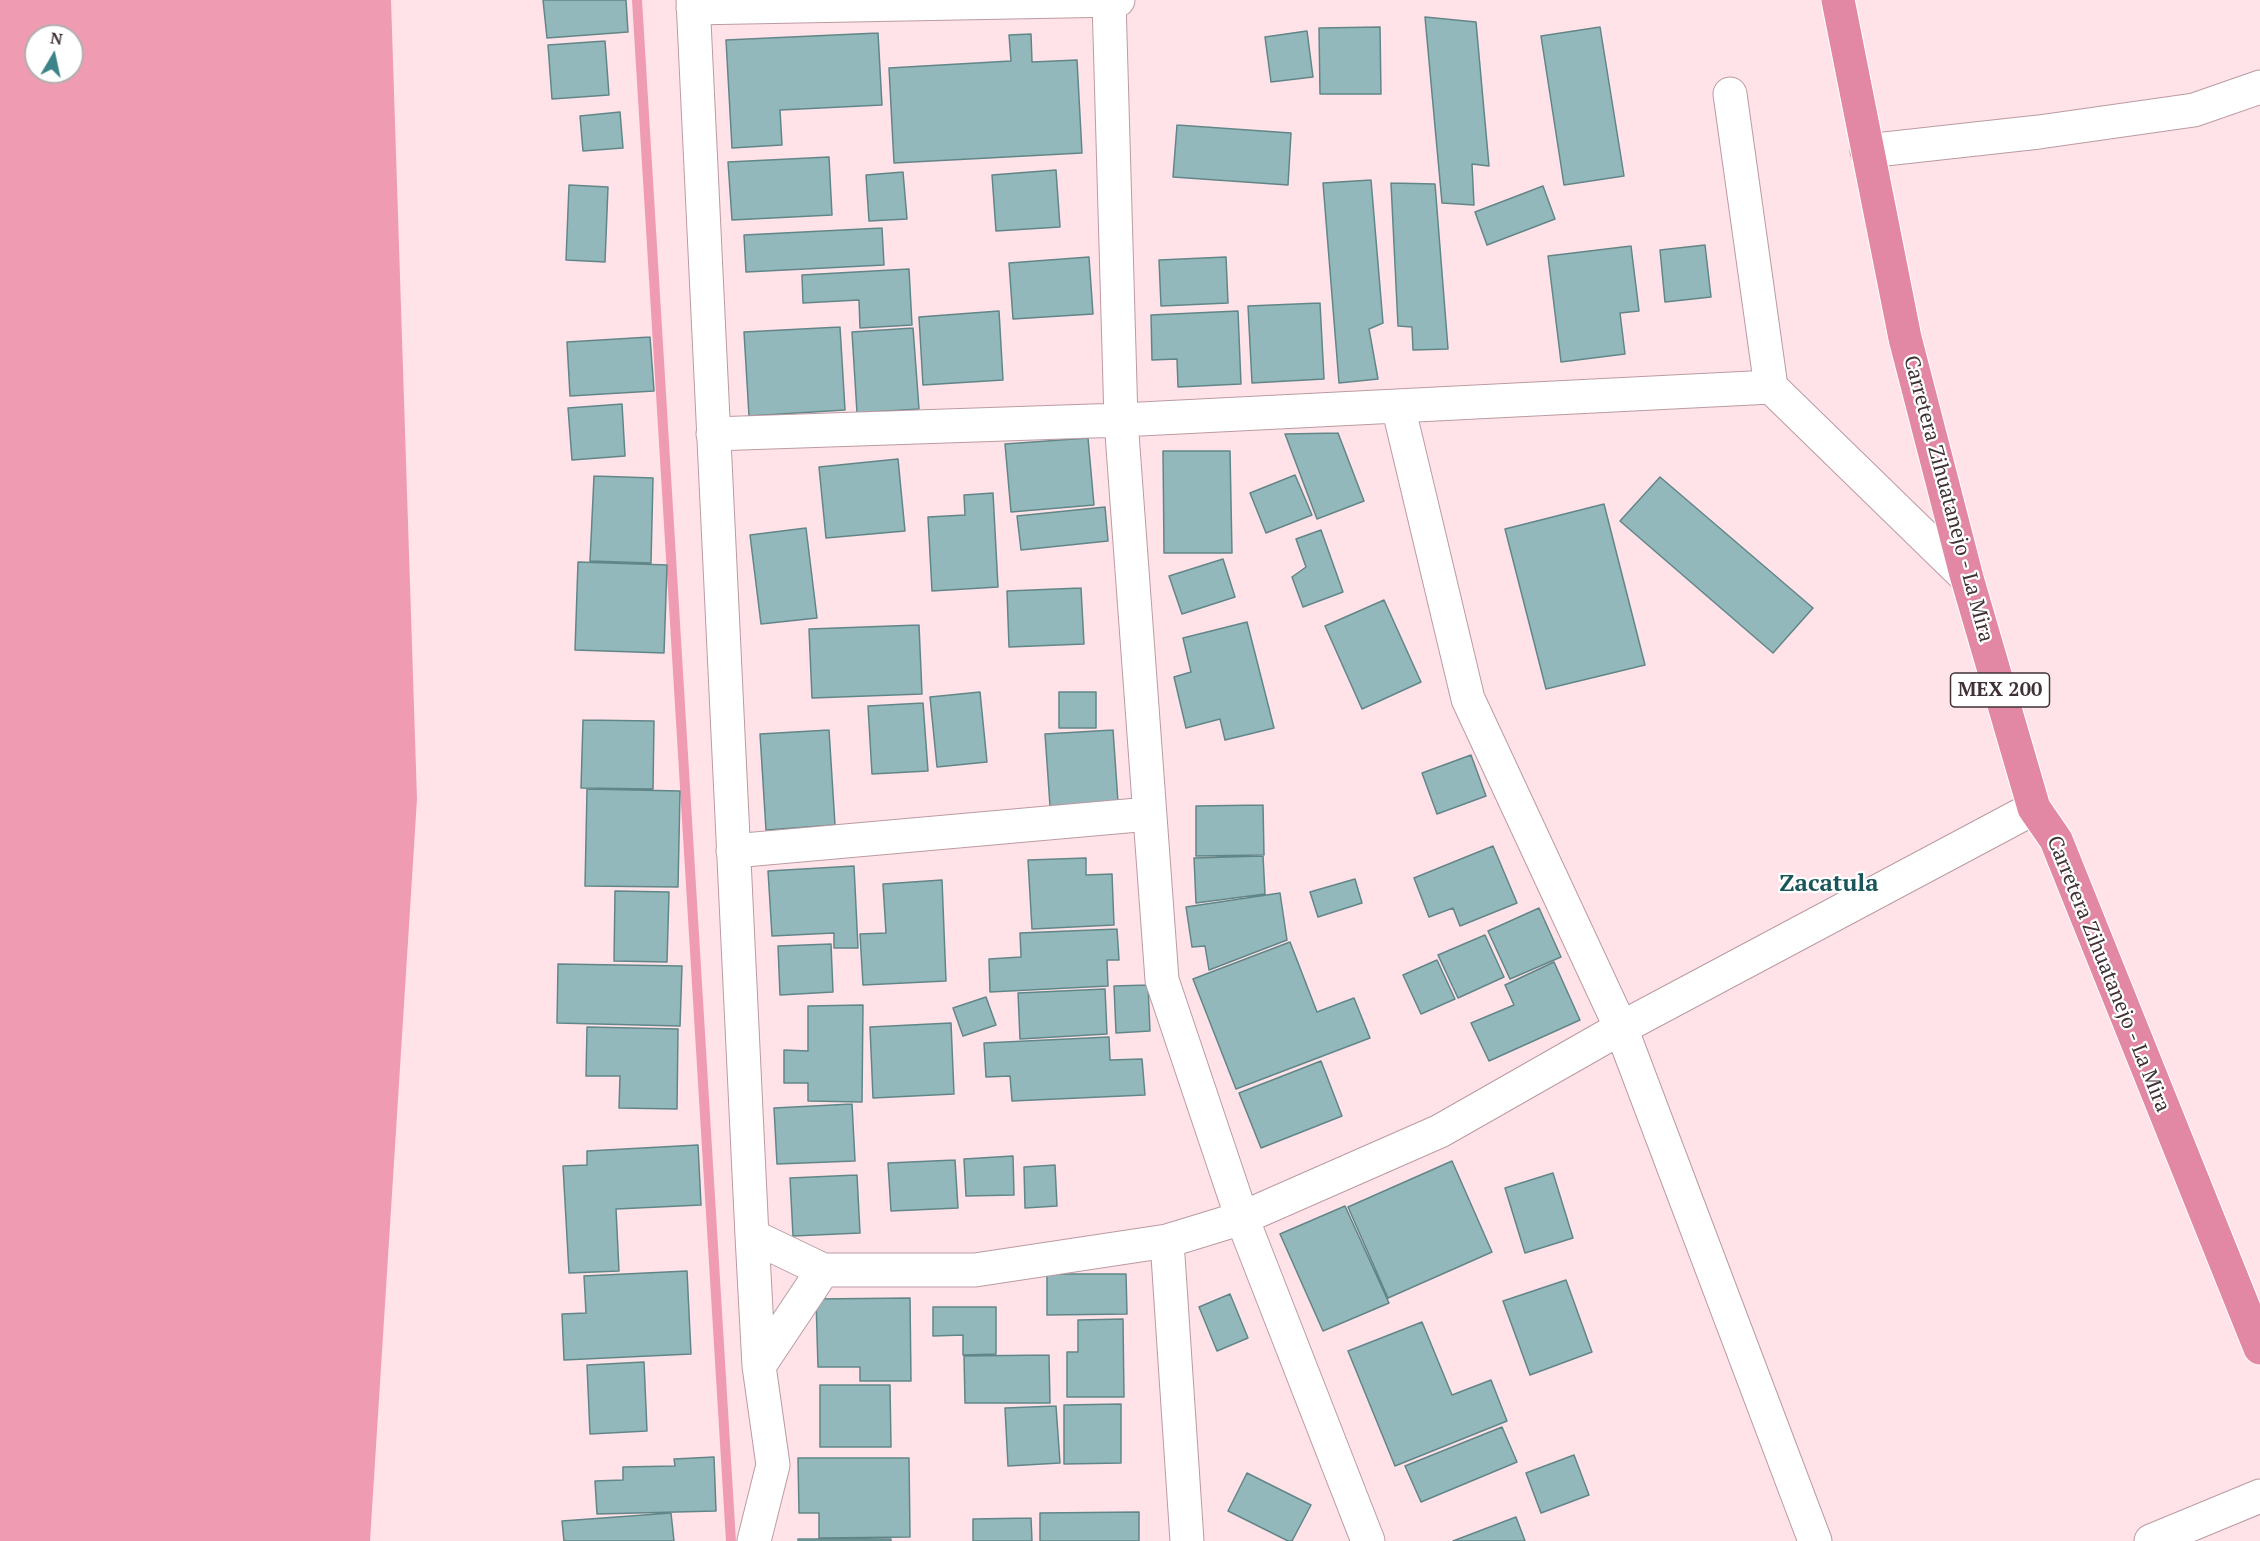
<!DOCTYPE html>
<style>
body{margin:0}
#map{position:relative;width:2260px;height:1541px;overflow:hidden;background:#ffe3e9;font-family:"PT Serif",serif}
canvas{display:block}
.north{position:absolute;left:24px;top:24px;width:60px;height:60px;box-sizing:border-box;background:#fff;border:2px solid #b2adae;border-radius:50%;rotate:9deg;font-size:16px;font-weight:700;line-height:24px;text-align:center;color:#3f3134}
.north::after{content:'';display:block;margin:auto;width:21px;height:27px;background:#3c8489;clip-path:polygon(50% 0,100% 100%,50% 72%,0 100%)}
</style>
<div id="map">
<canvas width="2260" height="1541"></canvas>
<div class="north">N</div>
</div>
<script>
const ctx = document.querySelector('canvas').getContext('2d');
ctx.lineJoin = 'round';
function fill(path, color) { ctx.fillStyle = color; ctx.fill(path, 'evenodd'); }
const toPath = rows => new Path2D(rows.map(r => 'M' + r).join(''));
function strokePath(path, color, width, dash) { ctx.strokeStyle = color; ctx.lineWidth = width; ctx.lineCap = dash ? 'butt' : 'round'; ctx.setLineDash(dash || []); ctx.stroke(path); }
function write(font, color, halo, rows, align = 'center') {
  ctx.font = font + ' "PT Serif",serif'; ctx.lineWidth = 4.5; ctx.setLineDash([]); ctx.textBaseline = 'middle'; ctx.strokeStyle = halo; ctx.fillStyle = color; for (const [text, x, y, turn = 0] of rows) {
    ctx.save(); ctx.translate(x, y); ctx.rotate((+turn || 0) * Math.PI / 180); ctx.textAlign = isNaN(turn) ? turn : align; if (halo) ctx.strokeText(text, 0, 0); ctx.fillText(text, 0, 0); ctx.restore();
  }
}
fill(toPath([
 [0,0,391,0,417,799,370,1541,0,1541],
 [36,36,72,36,72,72,36,72]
]), '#ef9cb2');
strokePath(toPath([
 [637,0,731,1541]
]), '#ef9cb2', 10);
const building = toPath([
 [543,0,626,0,628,32,547,38,543,0],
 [1425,17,1476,22,1489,166,1472,164,1474,205,1442,203,1425,17],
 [1380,27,1381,94,1320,94,1319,28,1380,27],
 [1600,27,1624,176,1564,185,1541,36,1600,27],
 [1307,31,1313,77,1271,82,1265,37,1307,31],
 [878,33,882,105,780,110,782,145,732,148,726,40,878,33],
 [1031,34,1032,62,1077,60,1082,153,894,163,889,68,1011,61,1009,35,1031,34],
 [605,41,609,95,552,99,548,45,605,41],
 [620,112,623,148,583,151,580,116,620,112],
 [1177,125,1291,133,1288,185,1173,177,1177,125],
 [829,157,832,215,732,220,728,162,829,157],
 [1056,170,1060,227,996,231,992,175,1056,170],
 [903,172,907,219,869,221,866,175,903,172],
 [1371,180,1383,323,1369,329,1378,379,1339,383,1323,183,1371,180],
 [1391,183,1435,184,1448,349,1413,350,1412,327,1398,326,1391,183],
 [569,185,608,187,605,262,566,260,569,185],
 [1543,186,1555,219,1487,245,1475,212,1543,186],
 [882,228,884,265,746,272,744,235,882,228],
 [1705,245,1711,297,1665,302,1660,250,1705,245],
 [1631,246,1639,311,1620,313,1625,354,1561,362,1548,256,1631,246],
 [1089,257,1093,314,1013,319,1009,263,1089,257],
 [1226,257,1228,303,1161,306,1159,260,1226,257],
 [909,269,912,325,860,328,859,300,803,303,802,275,909,269],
 [1320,303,1324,379,1252,383,1248,306,1320,303],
 [999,311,1003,380,923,385,919,317,999,311],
 [1238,311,1241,384,1178,387,1177,359,1152,360,1151,315,1238,311],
 [840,327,845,410,749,416,744,332,840,327],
 [913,328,919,409,857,413,852,332,913,328],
 [650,337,654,391,570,396,567,342,650,337],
 [622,404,625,456,572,460,568,408,622,404],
 [1338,433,1364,501,1317,519,1285,434,1338,433],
 [1088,438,1094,505,1011,512,1005,444,1088,438],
 [1163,451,1230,451,1232,553,1164,553,1163,451],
 [898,459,905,531,826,538,819,467,898,459],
 [1295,475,1312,515,1266,533,1250,493,1295,475],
 [594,476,653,478,651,563,590,561,594,476],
 [1660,477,1813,608,1773,653,1620,521,1660,477],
 [993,493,998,587,932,591,928,517,965,515,964,495,993,493],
 [1604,504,1645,665,1546,689,1505,529,1604,504],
 [1105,507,1108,541,1021,550,1017,516,1105,507],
 [806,528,817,618,761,624,750,535,806,528],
 [1321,530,1343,592,1303,607,1292,577,1306,567,1296,539,1321,530],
 [1223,559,1235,597,1182,614,1169,576,1223,559],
 [578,562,667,565,664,653,575,650,578,562],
 [1081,588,1084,644,1009,647,1007,591,1081,588],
 [1384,600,1421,682,1362,709,1325,626,1384,600],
 [1247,622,1274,728,1225,740,1220,719,1186,728,1174,677,1191,672,1183,638,1247,622],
 [919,625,922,694,812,698,809,629,919,625],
 [980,692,987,762,937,767,930,697,980,692],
 [1059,692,1096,692,1096,728,1059,728,1059,692],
 [923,703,928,771,872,774,868,706,923,703],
 [583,720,654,721,653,789,581,788,583,720],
 [829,730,835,825,766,830,760,734,829,730],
 [1113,730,1118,802,1050,806,1045,734,1113,730],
 [1471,755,1486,796,1437,814,1422,773,1471,755],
 [587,789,680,791,678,887,585,886,587,789],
 [1263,805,1264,855,1196,856,1196,806,1263,805],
 [1493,846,1517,903,1460,926,1453,908,1429,917,1414,878,1493,846],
 [1263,856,1265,894,1196,903,1194,858,1263,856],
 [1086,858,1086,875,1112,874,1114,925,1032,929,1028,860,1086,858],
 [854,866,858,948,834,948,834,933,772,936,768,871,854,866],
 [1355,879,1362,903,1318,917,1310,892,1355,879],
 [942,880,946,981,863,985,860,934,886,933,883,884,942,880],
 [615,891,669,892,667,962,614,961,615,891],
 [1280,893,1287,940,1209,970,1205,946,1192,947,1186,907,1280,893],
 [1539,908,1561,957,1510,979,1488,931,1539,908],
 [1117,929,1119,960,1107,960,1108,986,990,992,989,959,1021,957,1020,933,1117,929],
 [1485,935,1504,977,1458,998,1438,955,1485,935],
 [1290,942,1317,1012,1354,998,1370,1038,1236,1089,1193,979,1290,942],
 [831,944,833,992,780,995,778,946,831,944],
 [1437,960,1455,999,1421,1014,1403,975,1437,960],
 [1554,962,1580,1020,1489,1061,1471,1023,1514,1005,1505,985,1554,962],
 [558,964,682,966,680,1026,557,1023,558,964],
 [1148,985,1150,1031,1116,1033,1114,986,1148,985],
 [1105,989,1107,1034,1020,1039,1018,993,1105,989],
 [986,997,996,1025,963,1036,953,1008,986,997],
 [863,1005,862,1102,808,1101,808,1083,784,1083,784,1050,808,1051,808,1006,863,1005],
 [951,1023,954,1094,873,1098,870,1027,951,1023],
 [587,1027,678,1029,677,1109,619,1108,620,1076,586,1076,587,1027],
 [1109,1037,1110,1060,1142,1059,1145,1095,1012,1101,1010,1076,986,1077,984,1043,1109,1037],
 [1321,1061,1342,1116,1261,1148,1239,1093,1321,1061],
 [852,1104,855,1161,777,1164,774,1108,852,1104],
 [698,1145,701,1205,616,1209,619,1271,569,1273,563,1166,587,1165,587,1151,698,1145],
 [1013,1156,1014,1195,966,1196,964,1159,1013,1156],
 [955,1160,958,1208,891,1211,888,1163,955,1160],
 [1452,1161,1492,1252,1388,1298,1348,1207,1452,1161],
 [1055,1165,1057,1206,1025,1208,1024,1167,1055,1165],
 [1553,1173,1573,1238,1525,1253,1505,1188,1553,1173],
 [857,1175,860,1233,793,1236,790,1178,857,1175],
 [1345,1206,1389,1303,1323,1331,1280,1234,1345,1206],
 [687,1271,691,1354,564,1360,562,1314,586,1313,584,1276,687,1271],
 [1047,1274,1126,1274,1127,1314,1047,1315,1047,1274],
 [1566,1280,1592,1352,1530,1375,1503,1301,1566,1280],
 [1230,1294,1248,1338,1217,1351,1199,1307,1230,1294],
 [910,1298,911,1381,860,1381,860,1367,818,1367,816,1299,910,1298],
 [933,1307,996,1307,996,1354,963,1355,963,1335,933,1336,933,1307],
 [1123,1319,1124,1397,1067,1397,1067,1352,1078,1352,1078,1320,1123,1319],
 [1422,1322,1452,1395,1491,1380,1507,1421,1395,1466,1348,1351,1422,1322],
 [1049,1355,1050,1403,965,1403,964,1356,1049,1355],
 [644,1362,647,1431,590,1434,587,1365,644,1362],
 [820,1385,890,1385,891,1447,820,1447,820,1385],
 [1121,1404,1121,1463,1064,1464,1064,1405,1121,1404],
 [1056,1406,1060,1463,1008,1466,1005,1408,1056,1406],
 [1502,1427,1517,1462,1421,1502,1405,1466,1502,1427],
 [1574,1455,1589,1495,1541,1513,1526,1473,1574,1455],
 [714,1457,716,1511,597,1514,595,1481,623,1480,623,1467,675,1466,674,1459,714,1457],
 [798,1458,909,1458,910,1537,819,1538,819,1513,799,1513,798,1458],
 [1247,1473,1311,1505,1292,1541,1288,1541,1228,1511,1247,1473],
 [1139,1512,1139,1541,1040,1541,1040,1513,1139,1512],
 [671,1513,674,1541,564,1541,562,1521,671,1513],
 [1516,1517,1525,1541,1453,1541,1516,1517],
 [1031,1518,1032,1541,973,1541,973,1519,1031,1518],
 [798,1539,891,1539,891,1541,798,1541,798,1539]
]);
fill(building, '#93b8bb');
strokePath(building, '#628688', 1.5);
const minor = toPath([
 [693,0,752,1236,759,1366,773,1465,754,1541],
 [1109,0,1121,420,1162,980,1242,1218,1368,1541],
 [693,8,1118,0],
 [1730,94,1771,387,1967,578],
 [1867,151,2039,132,2194,110,2260,87],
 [1398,406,1468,699,1621,1028,1815,1541],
 [713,434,1121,420,1771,387],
 [733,851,1149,814],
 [752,1236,823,1270,975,1270,1167,1241,1242,1218,1440,1131,1621,1028,2034,808],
 [1167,1241,1187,1541],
 [759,1366,823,1270],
 [2151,1541,2260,1496]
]);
const trunk = toPath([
 [1838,0,1905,338,1967,578,2034,808,2056,840,2260,1348]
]);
strokePath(minor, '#bb9ba2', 35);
strokePath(trunk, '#fff', 35);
strokePath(minor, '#fff', 33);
strokePath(trunk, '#e388a4', 33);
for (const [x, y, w] of [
 [2000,690,99]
]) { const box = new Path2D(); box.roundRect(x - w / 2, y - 17, w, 34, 4.5); ctx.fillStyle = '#fff'; ctx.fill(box); strokePath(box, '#3f3134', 1.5); }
write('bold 20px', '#3f3134', null, [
 ["MEX 200",2000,690]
]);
write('21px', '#3f3134', '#fff', [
 ["Carretera Zihuatanejo - La Mira",1948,499,75],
 ["Carretera Zihuatanejo - La Mira",2108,974,68]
]);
write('bold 24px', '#1a5659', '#fff', [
 ["Zacatula",1829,884]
]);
</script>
